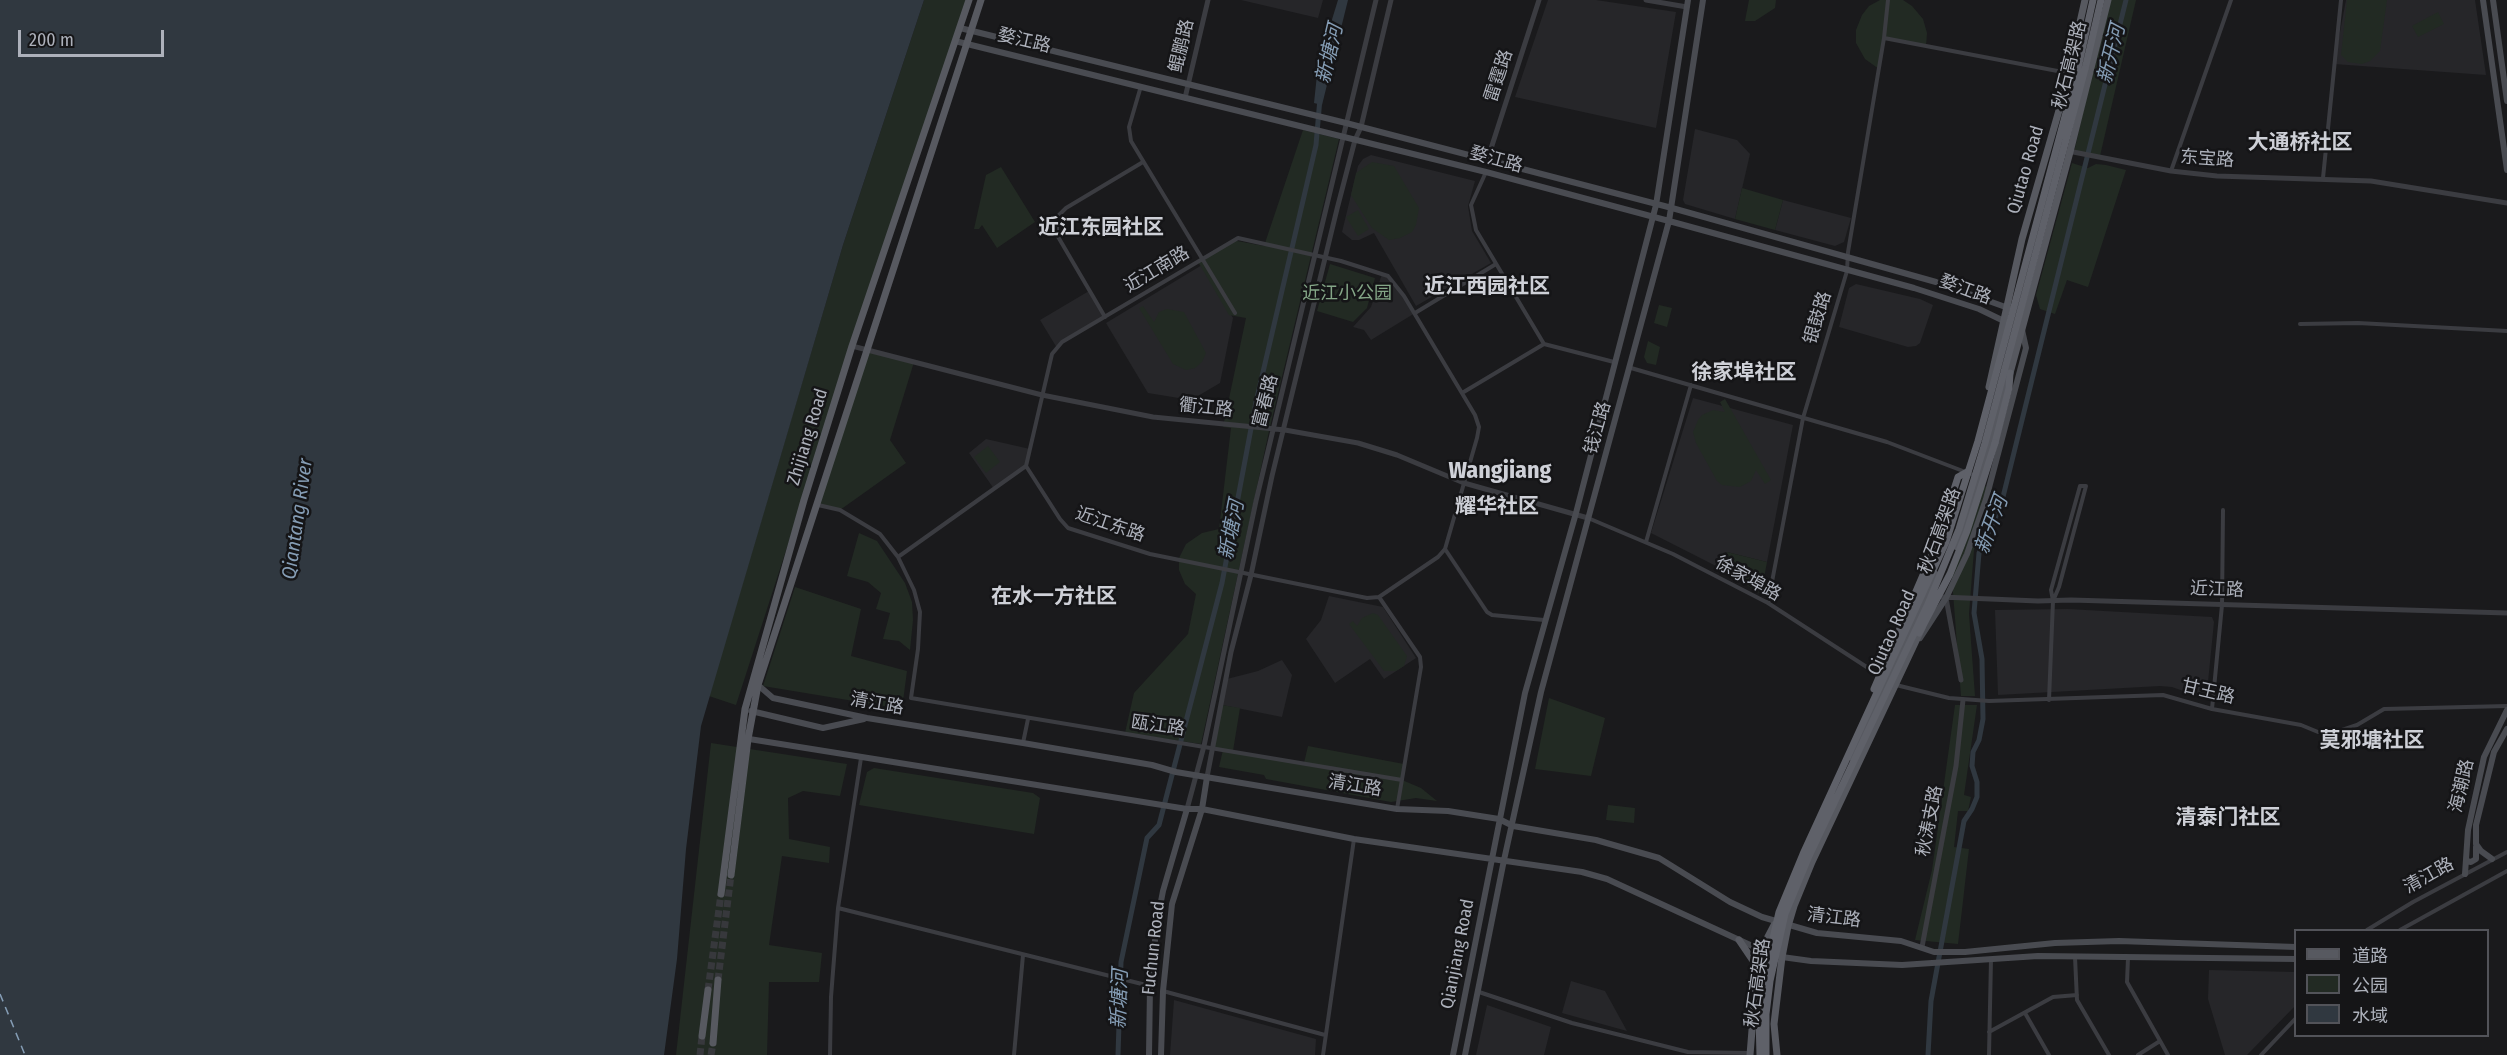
<!DOCTYPE html>
<meta charset="utf-8">
<style>
body{margin:0}
#map{position:relative;width:2507px;height:1055px;overflow:hidden;background:#1a1a1c;font-family:"Fira Sans Condensed","Noto Sans SC",sans-serif}
canvas{display:block}
.legend{position:absolute;left:2294px;top:929px;width:195px;height:108px;box-sizing:border-box;background:#151517;border:2px solid #525359;margin:0;padding:8px 10px;list-style:none;font-size:18px;color:#adb1bb}
.legend li{display:flex;align-items:center;gap:12px;height:30px}
.legend b{width:30px;border:2px solid #525359}
.scale{position:absolute;left:18px;top:30px;width:146px;height:27px;box-sizing:border-box;border:3px solid #adb1bb;border-top:0;padding-left:8px;font-size:18px;line-height:21px;white-space:nowrap;color:#adb1bb;-webkit-text-stroke:4px #151517;paint-order:stroke}
</style>
<div id="map">
<canvas width="2507" height="1055"></canvas>
<ul class="legend">
<li><b style="height:8px;background:#575960"></b>道路</li>
<li><b style="height:16px;background:#222a23"></b>公园</li>
<li><b style="height:16px;background:#303840"></b>水域</li>
</ul>
<div class="scale">200 m</div>
</div>
<script>
const ctx = document.querySelector('canvas').getContext('2d');
ctx.lineJoin = 'round';
function fill(path, color) { ctx.fillStyle = color; ctx.fill(path, 'evenodd'); }
const toPath = rows => new Path2D(rows.map(r => 'M' + r).join(''));
function strokePath(path, color, width, dash) { ctx.strokeStyle = color; ctx.lineWidth = width; ctx.lineCap = dash ? 'butt' : 'round'; ctx.setLineDash(dash || []); ctx.stroke(path); }
function write(font, color, halo, rows, align = 'center') {
  ctx.font = font + ' "Fira Sans Condensed","Noto Sans SC",sans-serif'; ctx.lineWidth = 5; ctx.setLineDash([]); ctx.textBaseline = 'middle'; ctx.strokeStyle = halo; ctx.fillStyle = color; for (const [text, x, y, turn = 0] of rows) {
    ctx.save(); ctx.translate(x, y); ctx.rotate((+turn || 0) * Math.PI / 180); ctx.textAlign = isNaN(turn) ? turn : align; if (halo) ctx.strokeText(text, 0, 0); ctx.fillText(text, 0, 0); ctx.restore();
  }
}
fill(toPath([
 [1241,0,1323,0,1318,18],
 [1548,0,1596,0,1676,12,1656,128,1515,97],
 [2346,0,2475,0,2486,75,2334,64],
 [1695,129,1737,140,1750,154,1735,219,1685,204,1683,200],
 [1371,155,1475,181,1468,206,1472,231,1491,263,1416,306,1374,233,1359,240,1352,240,1342,232,1358,166,1363,159],
 [1783,200,1851,218,1844,242,1835,246,1775,230],
 [1202,265,1233,318,1220,383,1191,400,1148,393,1106,323],
 [1382,274,1388,276,1415,313,1371,340,1364,330,1353,327,1371,307],
 [1856,284,1920,299,1933,305,1920,343,1916,346,1908,347,1839,327,1849,288],
 [1089,291,1105,317,1062,342,1057,348,1040,320],
 [1693,398,1793,425,1767,562,1727,552,1716,566,1651,533],
 [986,439,1030,449,1026,466,994,489,969,453],
 [1329,596,1383,607,1416,658,1384,679,1370,659,1335,683,1306,639,1321,620],
 [2068,609,2212,617,2214,622,2207,692,2200,697,2172,687,2160,686,1998,695,1995,610],
 [1282,660,1292,675,1282,717,1222,705,1227,679,1258,671],
 [2209,970,2295,972,2295,1006,2247,1055,2225,1055,2208,999],
 [1571,981,1605,991,1627,1031,1562,1013],
 [1174,1000,1316,1039,1315,1055,1170,1055],
 [1487,1005,1551,1027,1544,1055,1476,1055]
]), '#262629');
fill(toPath([
 [924,0,968,0,852,346,736,705,709,696,843,245],
 [1749,0,1776,0,1775,8,1755,21,1745,21],
 [1880,0,1903,0,1912,6,1923,19,1927,33,1926,46,1884,38,1879,69,1865,59,1856,43,1856,30,1862,15,1869,6],
 [2109,0,2136,0,2100,156,2074,152],
 [2347,0,2387,0,2380,51,2370,61,2362,64,2348,62,2341,55],
 [2438,12,2444,24,2418,37,2412,26],
 [1303,130,1339,139,1269,431,1201,744,1125,733,1134,693,1188,634,1196,594,1185,584,1179,570,1179,558,1186,544,1202,533,1219,529,1231,428,1223,427,1246,318,1229,315,1197,260,1232,240,1264,246],
 [1372,162,1394,166,1419,208,1416,225,1412,232,1400,238,1389,240,1372,228,1351,195,1356,173],
 [2072,163,2088,168,2096,164,2106,165,2126,170,2088,287,2067,280,2055,314,2040,309,2036,295],
 [1001,167,1035,222,997,248,982,225,979,229,974,229,986,175],
 [1742,188,1783,200,1775,230,1735,219],
 [1358,210,1369,229,1358,236,1346,217],
 [1330,264,1375,278,1367,308,1353,322,1317,311],
 [1659,305,1672,308,1667,327,1654,323],
 [1143,306,1154,322,1159,312,1167,309,1184,312,1206,353,1202,362,1195,368,1186,370,1173,364,1139,308],
 [1648,341,1660,347,1656,365,1647,363,1644,357],
 [868,351,914,362,890,440,906,463,840,510,817,505],
 [1725,399,1771,480,1765,484,1756,470,1751,481,1740,487,1722,485,1717,481,1696,443,1693,432,1698,420,1702,415,1713,410,1725,412,1720,402],
 [988,446,1000,462,986,473,974,457],
 [1977,484,1998,490,1974,550,1969,614,1975,696,1961,696,1951,567],
 [859,533,877,541,905,583,912,602,913,620,910,650,899,641,883,639,890,613,876,609,881,593,868,582,847,576],
 [1727,552,1767,562,1761,594,1716,566],
 [795,587,861,609,851,656,907,671,902,709,763,686],
 [1373,613,1378,615,1407,656,1404,666,1396,671,1384,671,1349,624,1353,621,1357,626,1362,618],
 [1549,698,1605,718,1591,776,1535,769],
 [1222,705,1240,708,1233,751,1304,763,1308,746,1404,764,1402,780,1421,788,1437,801,1416,798,1391,802,1266,779,1264,775,1219,767,1223,750,1212,748],
 [1955,705,1977,705,1964,795,1971,797,1968,811,1958,811,1954,847,1969,849,1958,944,1915,940,1932,870],
 [711,743,847,764,840,796,803,791,788,798,789,839,830,847,829,863,782,856,769,945,822,953,819,982,769,982,767,1055,676,1055],
 [874,768,1033,793,1040,798,1034,834,859,805,867,772],
 [1608,805,1635,808,1634,823,1606,820]
]), '#222a23');
fill(toPath([
 [0,0,924,0,843,245,701,726,686,849,677,959,664,1055,0,1055],
 [1338,0,1348,0,1322,105,1314,103,1318,65]
]), '#303840');
strokePath(toPath([
 [1118,1055,1121,962,1147,838,1159,825,1222,583,1256,402,1316,145,1320,98],
 [1928,1055,1931,1001,1964,821,1972,809,1977,797,1977,782,1972,766,1973,752,1979,740,1983,719,1982,659,1974,613,1979,553,2001,505,2126,0]
]), '#303840', 5);
strokePath(toPath([
 [0,994,25,1055]
]), '#859db5', 1.5, [8, 6]);
strokePath(toPath([
 [718,980,731,875],
 [708,990,721,894],
 [700,1055,702,1036],
 [711,1055,713,1043]
]), '#37383c', 7, [7, 3.5]);
strokePath(toPath([
 [1888,0,1884,38,2068,73],
 [1141,86,1129,127,1131,141,1235,313],
 [2171,171,2231,0],
 [1486,172,1471,205,1476,230,1544,344],
 [2323,178,2341,0],
 [1238,238,1341,261,1388,276,1404,296,1475,415,1479,427,1477,438,1445,549,1438,557,1379,597,1367,598,1150,554,1068,528,1060,519,1026,466,1052,354,1062,342,1238,238],
 [1415,313,1496,264],
 [1105,317,1057,235,1057,225,1059,215,1066,208,1143,162],
 [2300,324,2358,323,2507,331],
 [1544,344,1614,362],
 [1631,368,1887,442,1976,476],
 [1462,393,1544,344],
 [818,505,840,510,880,534,898,557,914,590,920,612,918,649,911,698,1402,780],
 [1588,518,1673,554,1768,603,1879,675],
 [1646,542,1691,385],
 [1445,549,1487,612,1492,615,1544,620],
 [898,557,1026,466],
 [1379,597,1420,657,1421,667,1397,809],
 [1768,603,1803,418,1847,271,1848,252,1884,38],
 [1896,685,1949,698,1989,701,2163,695,2212,709,2301,725,2318,732,2342,730,2357,725,2384,709,2507,706],
 [2049,700,2053,601,2051,590,2080,486,2086,486,2059,587,2053,601],
 [2212,709,2222,605,2223,510],
 [1023,743,1028,719],
 [838,908,1150,986],
 [2367,930,2413,902,2507,852],
 [2400,930,2507,871],
 [2075,957,2077,1000,2109,1055],
 [2128,958,2127,982,2168,1055],
 [1163,991,1325,1035],
 [1479,992,1572,1023,1688,1052,1750,1053],
 [2025,1013,2049,1055],
 [1989,1032,2053,997,2077,995],
 [830,1055,831,997,838,908,861,758],
 [1014,1055,1023,955],
 [1323,1055,1354,839],
 [1989,1055,1991,959],
 [2138,1055,2160,1041],
 [2261,1055,2296,1018]
]), '#3b3c41', 4);
strokePath(toPath([
 [1646,0,1687,7],
 [1185,98,1208,0],
 [2068,151,2171,171,2217,176,2371,181,2507,203],
 [1487,161,1539,0],
 [852,346,1042,395,1153,417,1285,430,1358,443,1397,455,1464,483,1588,518],
 [1942,597,2038,601,2071,600,2507,613],
 [1946,598,1961,680],
 [1207,777,1231,652,1251,575,1272,476,1337,209,1355,140,1361,127,1391,0],
 [1187,809,1204,746,1256,501,1376,0],
 [1922,947,1956,766,1963,700]
]), '#3b3c41', 5);
strokePath(toPath([
 [2483,0,2507,170],
 [2493,0,2507,101],
 [960,28,1346,123,1672,208,1936,282,2011,309],
 [955,41,1486,172,1669,221,1914,288,1979,309,2006,322],
 [1920,638,1946,598,1967,554,1986,499,2026,348,2022,330],
 [758,685,773,698,867,718,1023,743,1152,765,1176,772,1397,809,1448,811,1499,819,1513,826,1596,840,1659,858,1730,902,1762,917,1817,933,1901,941,1934,952,1965,952,2055,943,2119,941,2296,947],
 [751,711,823,728,864,719],
 [743,738,1187,809,1202,809,1354,839,1582,872,1607,879,1761,950,1782,957,1811,961,1902,965,2038,956,2296,959],
 [2492,859,2481,851,2476,844,2476,825,2494,752,2507,729],
 [2467,861,2471,862,2476,859,2476,847],
 [2465,874,2468,830,2484,757,2507,710],
 [1149,1055,1150,986,1157,922,1163,891,1187,809],
 [1161,1055,1163,991,1172,904,1202,809,1207,777],
 [1453,1055,1525,693,1576,513,1656,205,1688,0],
 [1465,1055,1504,860,1541,692,1669,221,1703,0]
]), '#494b51', 6);
strokePath(toPath([
 [1989,387,2022,239,2064,93,2085,0],
 [1957,547,2010,373,2070,152,2108,0],
 [1851,757,1935,574],
 [731,875,748,739,758,685,981,0],
 [721,894,745,709,804,500,852,346,969,0],
 [1739,940,1758,968],
 [702,1036,708,990],
 [713,1043,718,980],
 [1750,1055,1756,980,1761,950,1774,925],
 [1777,1055,1774,1024,1782,957,1788,926,1794,906,1812,862,1922,628]
]), '#575960', 7);
strokePath(toPath([
 [2078,68,2093,0],
 [2085,69,2101,0],
 [1995,443,2009,388,2010,373],
 [1936,545,1958,477,1967,472]
]), '#5f6169', 7);
strokePath(toPath([
 [1919,633,1950,574,1967,531,1995,443],
 [1874,689,1936,545],
 [1760,1055,1759,1018,1766,969,1779,912,1803,854,1946,542,1978,441,2078,68],
 [1766,1055,1766,1014,1770,981,1785,914,1809,856,1928,604,1959,529,1985,443,2085,69]
]), '#5f6169', 7);
write('18px', '#adb1bb', '#151517', [
 ["婺江路",1024,41,13],
 ["鲲鹏路",1182,46,-77],
 ["秋石高架路",2070,65,-76],
 ["雷霆路",1499,76,-72],
 ["东宝路",2207,159,4],
 ["婺江路",1496,160,15],
 ["Qiutao Road",2026,170,-74],
 ["近江南路",1157,270,-31],
 ["婺江路",1965,290,20],
 ["银鼓路",1818,318,-73],
 ["富春路",1266,401,-76],
 ["衢江路",1206,408,6],
 ["钱江路",1598,428,-74],
 ["Zhijiang Road",808,437,-73],
 ["近江东路",1110,525,19],
 ["秋石高架路",1940,531,-70],
 ["徐家埠路",1748,579,29],
 ["近江路",2217,590,2],
 ["Qiutao Road",1892,633,-66],
 ["甘王路",2208,692,13],
 ["清江路",877,704,10],
 ["瓯江路",1158,726,8],
 ["清江路",1355,786,9],
 ["海潮路",2462,786,-77],
 ["秋涛支路",1930,821,-79],
 ["清江路",2429,876,-29],
 ["清江路",1834,918,7],
 ["Fuchun Road",1154,948,-84],
 ["Qianjiang Road",1458,954,-79],
 ["秋石高架路",1758,983,-82]
]);
write('18px', '#84a687', '#151517', [
 ["近江小公园",1347,294]
]);
write('italic 20px', '#859db5', '#151517', [
 ["新塘河",1330,54,-77],
 ["新开河",2112,54,-76],
 ["Qiantang River",298,519,-82],
 ["新开河",1992,525,-70],
 ["新塘河",1232,530,-79],
 ["新塘河",1120,999,-88]
]);
write('bold 21px', '#ced0d7', '#151517', [
 ["大通桥社区",2300,143],
 ["近江东园社区",1101,228],
 ["近江西园社区",1487,287],
 ["徐家埠社区",1744,373],
 ["耀华社区",1497,507],
 ["在水一方社区",1054,597],
 ["莫邪塘社区",2372,741],
 ["清泰门社区",2228,818]
]);
write('bold 24px', '#ced0d7', '#151517', [
 ["Wangjiang",1500,471]
]);
</script>
